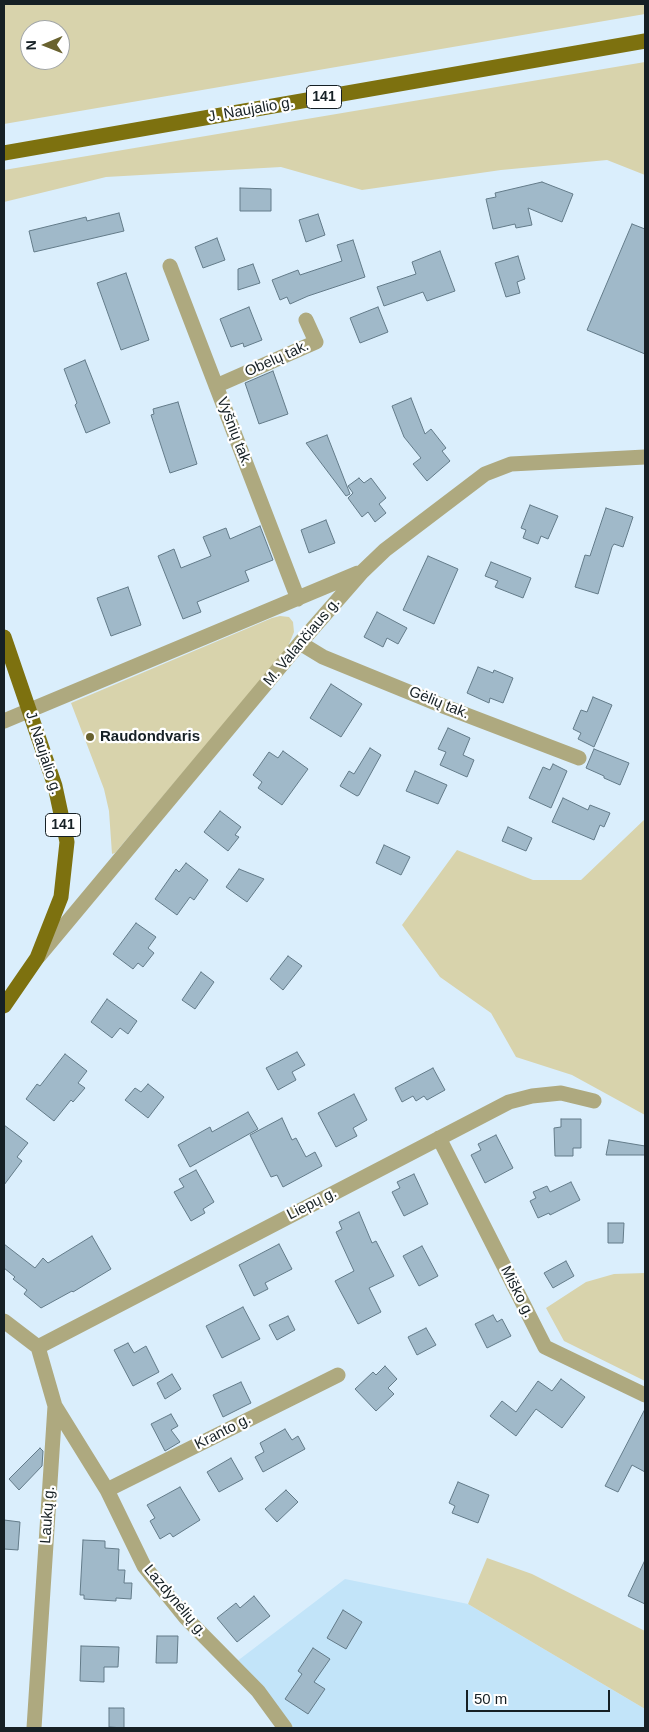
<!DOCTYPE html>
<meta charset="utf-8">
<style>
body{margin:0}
#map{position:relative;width:649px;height:1732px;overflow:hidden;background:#daeefc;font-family:Helvetica,sans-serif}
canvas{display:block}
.frame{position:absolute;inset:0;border:5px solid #162025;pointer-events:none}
.north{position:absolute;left:20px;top:20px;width:50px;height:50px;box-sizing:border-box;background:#fff;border:1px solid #a2a6a8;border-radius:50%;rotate:269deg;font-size:14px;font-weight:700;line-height:20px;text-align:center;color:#162025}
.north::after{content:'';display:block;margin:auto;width:18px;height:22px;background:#69622f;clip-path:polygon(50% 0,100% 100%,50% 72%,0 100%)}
.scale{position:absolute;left:466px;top:1690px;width:144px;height:22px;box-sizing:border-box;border:2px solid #162025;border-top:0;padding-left:6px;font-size:15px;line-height:18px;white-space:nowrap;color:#162025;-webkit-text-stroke:4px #fff;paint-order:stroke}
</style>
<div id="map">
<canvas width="649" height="1732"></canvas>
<div class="frame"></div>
<div class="north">N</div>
<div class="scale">50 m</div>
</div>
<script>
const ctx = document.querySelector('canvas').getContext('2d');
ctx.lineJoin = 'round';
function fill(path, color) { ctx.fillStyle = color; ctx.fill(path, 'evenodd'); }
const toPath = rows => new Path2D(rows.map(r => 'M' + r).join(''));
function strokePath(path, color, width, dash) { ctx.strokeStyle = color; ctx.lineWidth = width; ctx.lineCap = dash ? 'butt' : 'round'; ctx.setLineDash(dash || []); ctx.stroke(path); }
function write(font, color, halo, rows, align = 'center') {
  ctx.font = font + ' Helvetica,sans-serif'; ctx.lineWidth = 4.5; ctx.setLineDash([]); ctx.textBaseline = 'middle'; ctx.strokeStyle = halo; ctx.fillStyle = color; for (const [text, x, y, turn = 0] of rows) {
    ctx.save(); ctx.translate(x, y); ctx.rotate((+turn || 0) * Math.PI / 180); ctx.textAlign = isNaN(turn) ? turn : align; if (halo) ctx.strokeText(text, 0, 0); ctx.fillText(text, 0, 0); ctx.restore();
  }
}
fill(toPath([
 [345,1579,468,1604,645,1709,645,1728,294,1728,276,1704,236,1662]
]), '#c2e4f9');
fill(toPath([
 [4,4,645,4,645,14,4,124],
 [30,30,60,30,60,60,30,60],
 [645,62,645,175,607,160,501,170,362,190,281,167,106,177,4,202,4,170],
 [280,616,289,617,293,622,294,632,287,649,115,853,112,854,109,811,104,789,71,703,272,618],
 [645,819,645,1115,572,1075,516,1057,491,1013,440,977,402,925,457,850,533,880,581,880],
 [645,1273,645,1381,564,1341,546,1308,586,1282,614,1274],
 [487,1558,532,1574,645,1631,645,1709,468,1604]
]), '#d8d3ac');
const building = toPath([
 [542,182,573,194,562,222,528,208,532,225,516,228,515,224,493,229,486,199,496,197,495,193,542,182],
 [240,188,271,189,271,211,240,211,240,188],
 [119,213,124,231,34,252,29,231,86,217,87,221,119,213],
 [318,214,325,235,306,242,299,220,318,214],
 [632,224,645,229,645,354,587,330,632,224],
 [217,238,225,260,203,268,195,247,217,238],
 [353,240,365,277,308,296,290,304,287,297,280,300,272,280,298,270,300,275,342,261,337,245,353,240],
 [440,251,455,291,427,301,423,292,384,306,377,287,416,274,412,262,440,251],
 [518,256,525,279,517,282,520,293,506,297,495,263,518,256],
 [253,264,260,283,238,290,238,269,253,264],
 [126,273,149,340,121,350,97,283,126,273],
 [249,307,262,340,244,347,243,343,231,347,220,319,249,307],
 [378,307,388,332,360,343,350,318,378,307],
 [85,360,110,423,86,433,75,405,77,403,64,369,85,360],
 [273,371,288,414,259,424,245,383,273,371],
 [411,398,425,434,431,429,446,448,442,451,450,461,427,481,413,464,421,458,404,437,392,406,411,398],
 [178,402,197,464,170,473,151,415,154,414,153,409,178,402],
 [327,435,350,494,346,496,306,443,327,435],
 [359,478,364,483,371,478,386,498,379,504,386,513,375,522,368,512,362,517,348,498,353,493,348,486,359,478],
 [530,505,558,516,548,539,541,536,538,544,523,538,526,530,521,528,530,505],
 [606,508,633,517,623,547,614,544,612,547,598,594,575,587,585,555,590,556,606,508],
 [326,520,335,543,309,553,301,530,326,520],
 [260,526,273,560,245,571,249,581,197,602,201,612,183,619,158,556,174,549,181,568,211,556,203,537,226,528,230,539,260,526],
 [428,556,458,569,434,624,403,610,428,556],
 [491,562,531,578,523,598,495,587,498,581,485,576,491,562],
 [128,587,141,625,111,636,97,598,128,587],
 [377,612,407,628,398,644,387,638,383,647,364,637,377,612],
 [478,667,493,673,494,670,513,678,503,703,490,698,489,703,467,693,478,667],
 [331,684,362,704,341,737,310,718,331,684],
 [593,697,612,705,594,747,578,739,581,733,573,729,581,710,587,712,593,697],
 [448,728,470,738,463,755,474,760,467,777,440,765,446,752,438,749,448,728],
 [370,748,381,755,359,795,357,796,340,786,349,771,354,774,370,748],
 [594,749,629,763,620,785,604,778,604,776,586,768,594,749],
 [283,751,308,769,282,805,258,788,262,782,253,775,269,752,278,758,283,751],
 [553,764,567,771,551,808,529,798,543,767,550,770,553,764],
 [415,771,447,785,438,804,406,791,415,771],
 [563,798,588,810,590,805,610,813,604,827,600,825,594,840,552,822,563,798],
 [220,811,241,827,235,835,239,837,228,851,204,832,220,811],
 [508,827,532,838,526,851,502,841,508,827],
 [384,845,410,857,401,875,376,863,384,845],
 [186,863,208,880,194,900,190,897,177,915,155,899,176,869,179,872,186,863],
 [239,869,264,879,247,902,226,887,239,869],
 [136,923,156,937,148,948,154,953,143,967,138,963,133,969,113,954,136,923],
 [288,956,302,966,283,990,270,979,288,956],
 [201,972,214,982,195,1009,182,1000,201,972],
 [107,999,137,1021,128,1034,120,1028,112,1038,91,1022,107,999],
 [297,1052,305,1065,292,1072,296,1080,278,1090,266,1068,297,1052],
 [65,1054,87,1071,78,1083,85,1088,73,1102,71,1100,54,1121,26,1099,37,1084,40,1086,65,1054],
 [433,1068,445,1090,427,1100,424,1096,416,1101,413,1096,402,1102,395,1088,433,1068],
 [148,1084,164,1097,148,1118,125,1100,135,1088,141,1092,148,1084],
 [354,1094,367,1120,353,1128,357,1136,336,1147,318,1113,354,1094],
 [248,1112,258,1129,190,1167,178,1145,210,1127,212,1132,248,1112],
 [282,1118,292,1140,296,1138,306,1157,315,1152,322,1166,283,1187,277,1175,271,1177,250,1135,282,1118],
 [561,1119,581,1119,581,1148,573,1148,573,1156,555,1156,554,1128,561,1127,561,1119],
 [4,1125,28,1143,17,1157,22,1161,4,1185,4,1125],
 [496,1135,513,1168,485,1183,471,1155,481,1150,478,1144,496,1135],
 [609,1140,645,1146,645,1155,606,1155,609,1140],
 [196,1170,214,1202,203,1209,205,1213,191,1221,174,1192,184,1187,179,1179,196,1170],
 [414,1174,428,1204,404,1216,392,1192,400,1188,397,1182,414,1174],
 [571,1182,580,1200,550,1215,549,1213,538,1218,530,1201,536,1198,533,1192,547,1186,550,1192,571,1182],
 [359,1212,372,1243,376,1241,394,1276,369,1288,381,1312,358,1324,335,1281,354,1271,336,1232,342,1229,339,1222,359,1212],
 [608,1223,624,1223,623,1243,608,1243,608,1223],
 [92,1236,111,1269,73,1292,72,1291,41,1308,24,1294,27,1290,13,1279,15,1277,4,1268,4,1244,35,1268,43,1258,48,1263,92,1236],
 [279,1244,292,1269,265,1283,268,1289,254,1296,239,1265,279,1244],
 [422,1246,438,1276,419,1286,403,1256,422,1246],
 [566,1261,574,1276,553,1288,544,1273,566,1261],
 [243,1307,260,1339,222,1358,206,1326,243,1307],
 [493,1315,497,1322,502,1319,511,1336,487,1348,475,1324,493,1315],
 [288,1316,295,1330,277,1340,269,1325,288,1316],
 [426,1328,436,1345,417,1355,408,1337,426,1328],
 [128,1343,134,1353,146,1346,159,1372,133,1386,114,1350,128,1343],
 [385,1366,397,1379,388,1388,394,1394,376,1411,355,1389,373,1372,376,1375,385,1366],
 [172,1374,181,1389,165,1399,157,1383,172,1374],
 [561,1379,585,1397,562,1428,536,1409,516,1436,490,1416,502,1401,516,1412,538,1381,552,1391,561,1379],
 [241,1382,251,1403,223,1417,213,1395,241,1382],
 [645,1409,645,1472,632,1465,618,1492,605,1486,645,1409],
 [171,1414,178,1426,171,1430,180,1442,165,1451,151,1424,171,1414],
 [285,1429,292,1440,298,1436,305,1449,263,1472,255,1457,264,1452,260,1443,285,1429],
 [40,1448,43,1451,42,1466,19,1490,9,1479,40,1448],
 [231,1458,243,1479,219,1492,207,1472,231,1458],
 [458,1482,489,1495,478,1523,452,1513,455,1506,449,1503,458,1482],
 [180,1487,200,1520,173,1537,170,1533,160,1539,150,1521,155,1518,147,1505,180,1487],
 [286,1490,298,1502,277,1522,265,1509,286,1490],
 [4,1520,20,1522,18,1550,4,1549,4,1520],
 [83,1540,105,1541,105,1548,119,1549,118,1570,125,1570,124,1583,132,1583,131,1599,116,1598,116,1601,84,1599,84,1595,80,1595,83,1540],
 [645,1560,645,1604,628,1596,645,1560],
 [254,1596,270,1616,237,1642,217,1618,236,1603,240,1608,254,1596],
 [343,1610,362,1622,346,1649,327,1638,343,1610],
 [157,1636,178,1636,177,1663,156,1663,157,1636],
 [81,1646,119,1647,118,1667,104,1667,104,1682,80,1681,81,1646],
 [313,1648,330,1659,314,1682,325,1689,308,1714,285,1699,302,1674,298,1671,313,1648],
 [109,1708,124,1708,124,1728,109,1727,109,1708]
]);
fill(building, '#a0b9c9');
strokePath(building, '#637b89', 1);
strokePath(toPath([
 [170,266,298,599],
 [216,386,316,342,306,320],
 [300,643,323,657,443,706,579,758],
 [4,721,358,573],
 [39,956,300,643,362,572,385,550,485,474,511,464,645,457],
 [439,1138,545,1347,645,1395],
 [4,1321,38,1347,55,1406,34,1728],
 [38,1347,509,1102,532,1096,561,1093,594,1101],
 [55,1406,107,1490,144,1566,186,1618,258,1691,285,1728],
 [107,1490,338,1375]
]), '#aea97f', 15);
strokePath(toPath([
 [4,153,645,41],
 [4,637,55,786,67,842,61,897,37,958,4,1006]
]), '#7d710f', 15);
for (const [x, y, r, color] of [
 [90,737,5,"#69622f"]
]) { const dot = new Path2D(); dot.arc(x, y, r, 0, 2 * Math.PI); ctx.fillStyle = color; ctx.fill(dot); strokePath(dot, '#fff', 2); }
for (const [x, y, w] of [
 [324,97,35],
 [63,825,35]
]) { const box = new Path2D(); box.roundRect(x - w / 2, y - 11.5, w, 23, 4); ctx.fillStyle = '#fff'; ctx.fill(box); strokePath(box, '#162025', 1); }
write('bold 14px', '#162025', null, [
 ["141",324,97],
 ["141",63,825]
]);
write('15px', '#162025', '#fff', [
 ["J. Naujalio g.",251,110,-10],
 ["Obelų tak.",277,359,-24],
 ["Vyšnių tak.",234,432,69],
 ["M. Valančiaus g.",302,642,-50],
 ["Gėlių tak.",439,703,22],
 ["J. Naujalio g.",43,753,72],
 ["Liepų g.",312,1204,-27],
 ["Miško g.",517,1292,63],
 ["Kranto g.",223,1432,-27],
 ["Laukų g.",48,1515,-86],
 ["Lazdynėlių g.",175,1601,50]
]);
write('bold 15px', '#162025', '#fff', [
 ["Raudondvaris",100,737]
], 'left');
</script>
